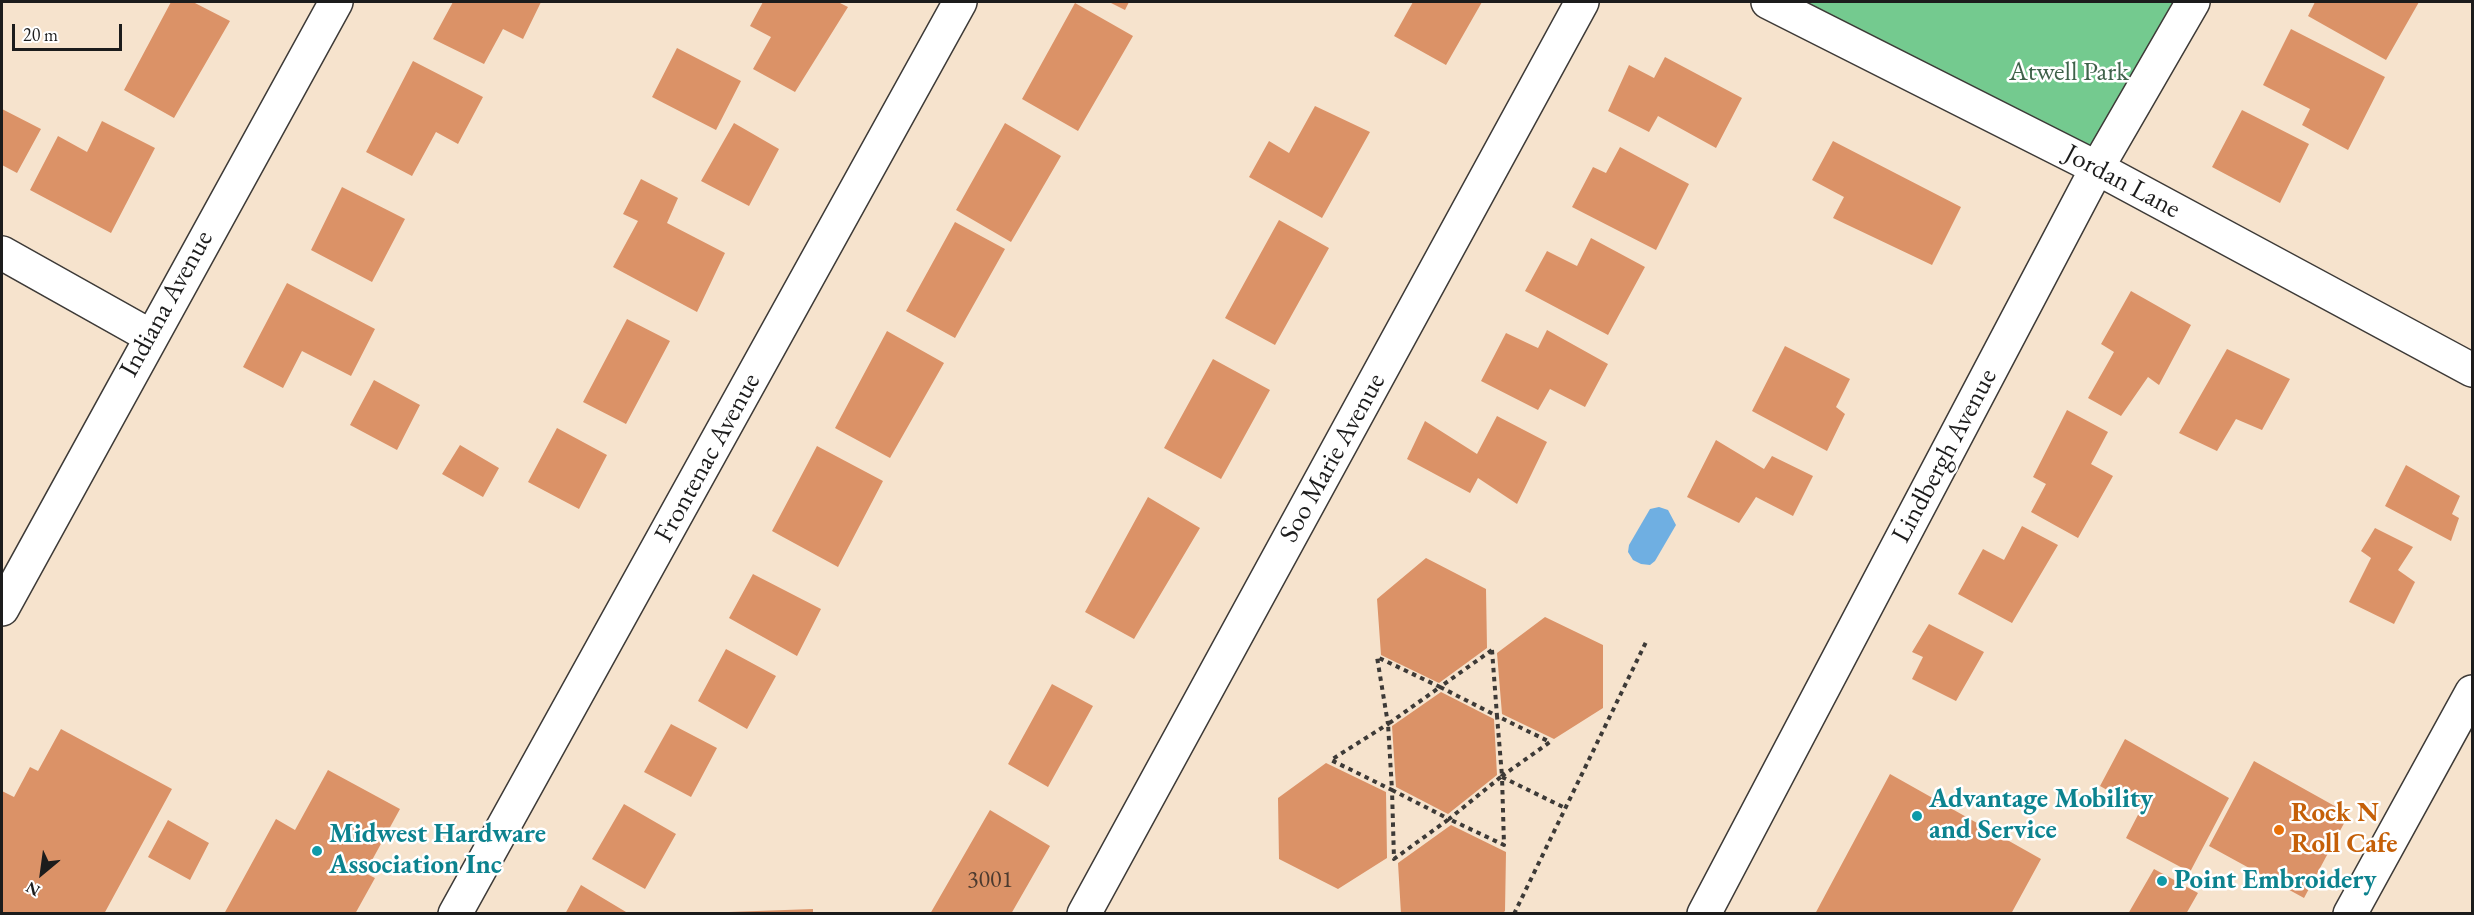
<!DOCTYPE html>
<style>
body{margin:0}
#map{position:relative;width:2474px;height:915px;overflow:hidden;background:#f6e3cd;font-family:"EB Garamond",serif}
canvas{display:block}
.frame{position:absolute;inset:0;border:3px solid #1c1c1c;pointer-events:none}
.north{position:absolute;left:12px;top:843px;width:60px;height:60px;-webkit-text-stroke:4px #fff;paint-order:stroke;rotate:209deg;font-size:16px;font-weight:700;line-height:24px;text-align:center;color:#1c1c1c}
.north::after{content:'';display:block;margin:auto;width:21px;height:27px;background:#1c1c1c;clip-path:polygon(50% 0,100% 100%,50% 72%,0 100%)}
.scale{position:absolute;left:12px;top:24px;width:110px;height:27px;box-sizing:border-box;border:3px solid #1c1c1c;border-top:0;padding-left:8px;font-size:18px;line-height:21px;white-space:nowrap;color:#1c1c1c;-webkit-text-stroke:4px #fff;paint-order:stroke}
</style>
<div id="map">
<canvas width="2474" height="915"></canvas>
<div class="frame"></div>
<div class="north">N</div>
<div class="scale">20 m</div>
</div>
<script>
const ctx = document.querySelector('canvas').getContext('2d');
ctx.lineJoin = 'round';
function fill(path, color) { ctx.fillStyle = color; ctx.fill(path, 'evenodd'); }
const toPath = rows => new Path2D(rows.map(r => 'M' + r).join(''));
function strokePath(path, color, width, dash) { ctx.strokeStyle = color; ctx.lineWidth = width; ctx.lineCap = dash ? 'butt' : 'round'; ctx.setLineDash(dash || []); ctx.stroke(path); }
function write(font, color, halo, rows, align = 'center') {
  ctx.font = font + ' "EB Garamond",serif'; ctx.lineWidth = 5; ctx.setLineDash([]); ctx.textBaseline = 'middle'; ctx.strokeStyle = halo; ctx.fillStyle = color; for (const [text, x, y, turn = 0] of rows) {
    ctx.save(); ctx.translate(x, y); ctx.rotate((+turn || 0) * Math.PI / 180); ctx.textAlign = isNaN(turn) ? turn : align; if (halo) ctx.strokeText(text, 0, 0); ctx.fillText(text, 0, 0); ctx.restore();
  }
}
fill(toPath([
 [1770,2,2193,2,2097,168]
]), '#74ca8f');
fill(toPath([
 [1659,507,1668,510,1676,525,1655,561,1650,565,1641,564,1633,560,1628,552,1629,545,1650,509]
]), '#6fafe2');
fill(toPath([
 [171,2,193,2,230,21,174,118,124,90],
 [453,2,541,2,523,39,503,29,484,64,433,39],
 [763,2,838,2,848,7,795,92,753,69,771,37,750,26],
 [1109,2,1129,2,1125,10],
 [1413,2,1482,2,1446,65,1394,36],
 [2315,2,2419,2,2386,60,2308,16],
 [1075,3,1133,36,1078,131,1022,99],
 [2291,29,2385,77,2348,150,2302,125,2310,109,2263,85],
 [677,48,741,81,716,130,652,97],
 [1665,57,1742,98,1716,148,1658,116,1649,132,1608,111,1629,65,1654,78],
 [413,61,483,97,458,144,436,132,412,176,366,152],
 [1315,106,1370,132,1322,218,1249,177,1269,141,1289,153],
 [2,109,41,129,17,173,2,165],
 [2242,110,2309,144,2280,203,2212,167],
 [102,121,155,148,111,233,30,190,58,136,87,152],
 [734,123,779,149,749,206,701,181],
 [1005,123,1061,156,1011,242,956,210],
 [1833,141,1961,207,1932,265,1833,218,1844,197,1812,180],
 [1620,147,1689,184,1656,250,1572,207,1593,167,1606,173],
 [641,179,678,198,667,223,725,253,697,312,613,267,638,221,623,214],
 [342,187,405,219,372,282,311,250],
 [1279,220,1329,248,1275,345,1225,318],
 [955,222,1005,249,955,338,906,311],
 [1591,238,1645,267,1608,335,1525,291,1547,251,1577,266],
 [287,283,375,329,351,376,302,351,283,388,243,367],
 [2131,291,2191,325,2159,385,2148,377,2121,416,2088,398,2114,352,2101,344],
 [627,319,670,341,626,424,583,402],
 [1547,330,1608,364,1585,407,1550,389,1538,410,1481,381,1506,333,1538,348],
 [887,331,944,363,890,458,835,428],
 [1785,346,1850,379,1836,407,1845,414,1827,451,1752,411],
 [2227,349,2290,379,2262,430,2236,419,2217,451,2179,433],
 [1213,359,1270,390,1221,479,1164,448],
 [374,380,420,405,397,450,350,425],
 [2067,410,2108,432,2091,464,2113,476,2078,538,2031,512,2046,484,2033,477],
 [1497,416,1547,442,1517,504,1478,478,1470,493,1407,459,1425,421,1477,454],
 [557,428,607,455,579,509,528,482],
 [1716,440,1764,469,1772,456,1813,476,1793,516,1756,497,1739,523,1687,497],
 [460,445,499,468,483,497,442,474],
 [817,446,883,481,838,567,772,531],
 [2406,465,2460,496,2452,514,2459,518,2451,541,2385,506],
 [1148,497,1200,528,1134,639,1085,612],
 [2022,526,2058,545,2012,623,1958,594,1983,549,2004,560],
 [2375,528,2413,547,2398,570,2415,582,2394,624,2349,602,2371,558,2361,551],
 [1426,558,1486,589,1487,648,1439,683,1381,655,1377,599],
 [753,574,821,609,797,656,729,618],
 [1545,617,1603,645,1603,708,1554,739,1502,714,1497,653],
 [1929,624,1984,652,1956,701,1912,679,1923,657,1912,652],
 [726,649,776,676,747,729,698,701],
 [1052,684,1093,706,1048,787,1008,764],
 [1441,692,1494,719,1497,775,1448,814,1396,787,1392,726],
 [671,724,717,748,691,797,644,772],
 [61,729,172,789,104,914,2,914,2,791,14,797,30,767,38,771],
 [2125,739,2229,798,2190,872,2126,838,2141,809,2100,786],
 [2254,761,2349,814,2304,898,2209,846],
 [1326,763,1386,792,1387,858,1338,889,1279,859,1278,798],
 [328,770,400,809,365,873,375,878,355,914,224,914,276,819,295,830],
 [1890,774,2041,859,2011,914,1815,914],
 [624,804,676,834,645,889,592,859],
 [990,810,1050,846,1011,914,930,914],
 [168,820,209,843,190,880,148,857],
 [1451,825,1506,852,1505,911,1502,914,1401,914,1398,863],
 [2154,869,2198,893,2186,914,2128,914],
 [581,885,626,912,625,914,565,914],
 [813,909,813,914,729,914,729,912]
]), '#db9267');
const minor = toPath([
 [1768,2,2097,168,2472,370],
 [2,253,150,336],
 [2,609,336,2],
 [455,914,960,2],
 [1084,914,1582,2],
 [1704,914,2097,168,2193,2],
 [2350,914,2472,692]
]);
strokePath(minor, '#3d3a37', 36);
strokePath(toPath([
 [1492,650,1497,716,1550,742,1502,776,1504,845,1449,819,1394,859,1392,790,1331,760,1388,724,1377,657,1440,687,1492,650],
 [1440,687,1497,716,1502,776,1449,819,1392,790,1388,724,1440,687],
 [1502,777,1565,808],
 [1514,914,1646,642]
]), '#3d3a37', 4, [4.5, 4.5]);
strokePath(minor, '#fff', 33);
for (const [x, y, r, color] of [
 [1917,816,6,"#0f9aa8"],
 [2279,830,6,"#e8710a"],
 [317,851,6,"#0f9aa8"],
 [2162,881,6,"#0f9aa8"]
]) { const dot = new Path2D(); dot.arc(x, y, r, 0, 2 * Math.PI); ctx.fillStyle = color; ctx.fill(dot); strokePath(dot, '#fff', 2); }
write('24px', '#4c3a2f', null, [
 ["3001",990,880]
]);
write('27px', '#3f624a', '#fff', [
 ["Atwell Park",2069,73]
]);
write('27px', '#1c1c1c', '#fff', [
 ["Jordan Lane",2122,182,28],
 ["Indiana Avenue",167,304,-61],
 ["Lindbergh Avenue",1945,456,-62],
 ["Frontenac Avenue",708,458,-61],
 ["Soo Marie Avenue",1333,458,-61]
]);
write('bold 27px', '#0d838f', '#fff', [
 ["Advantage Mobility",1929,800],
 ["and Service",1929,831],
 ["Midwest Hardware",329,835],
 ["Association Inc",329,866],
 ["Point Embroidery",2174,881]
], 'left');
write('bold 27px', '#c56008', '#fff', [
 ["Rock N",2291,814],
 ["Roll Cafe",2291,845]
], 'left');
</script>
